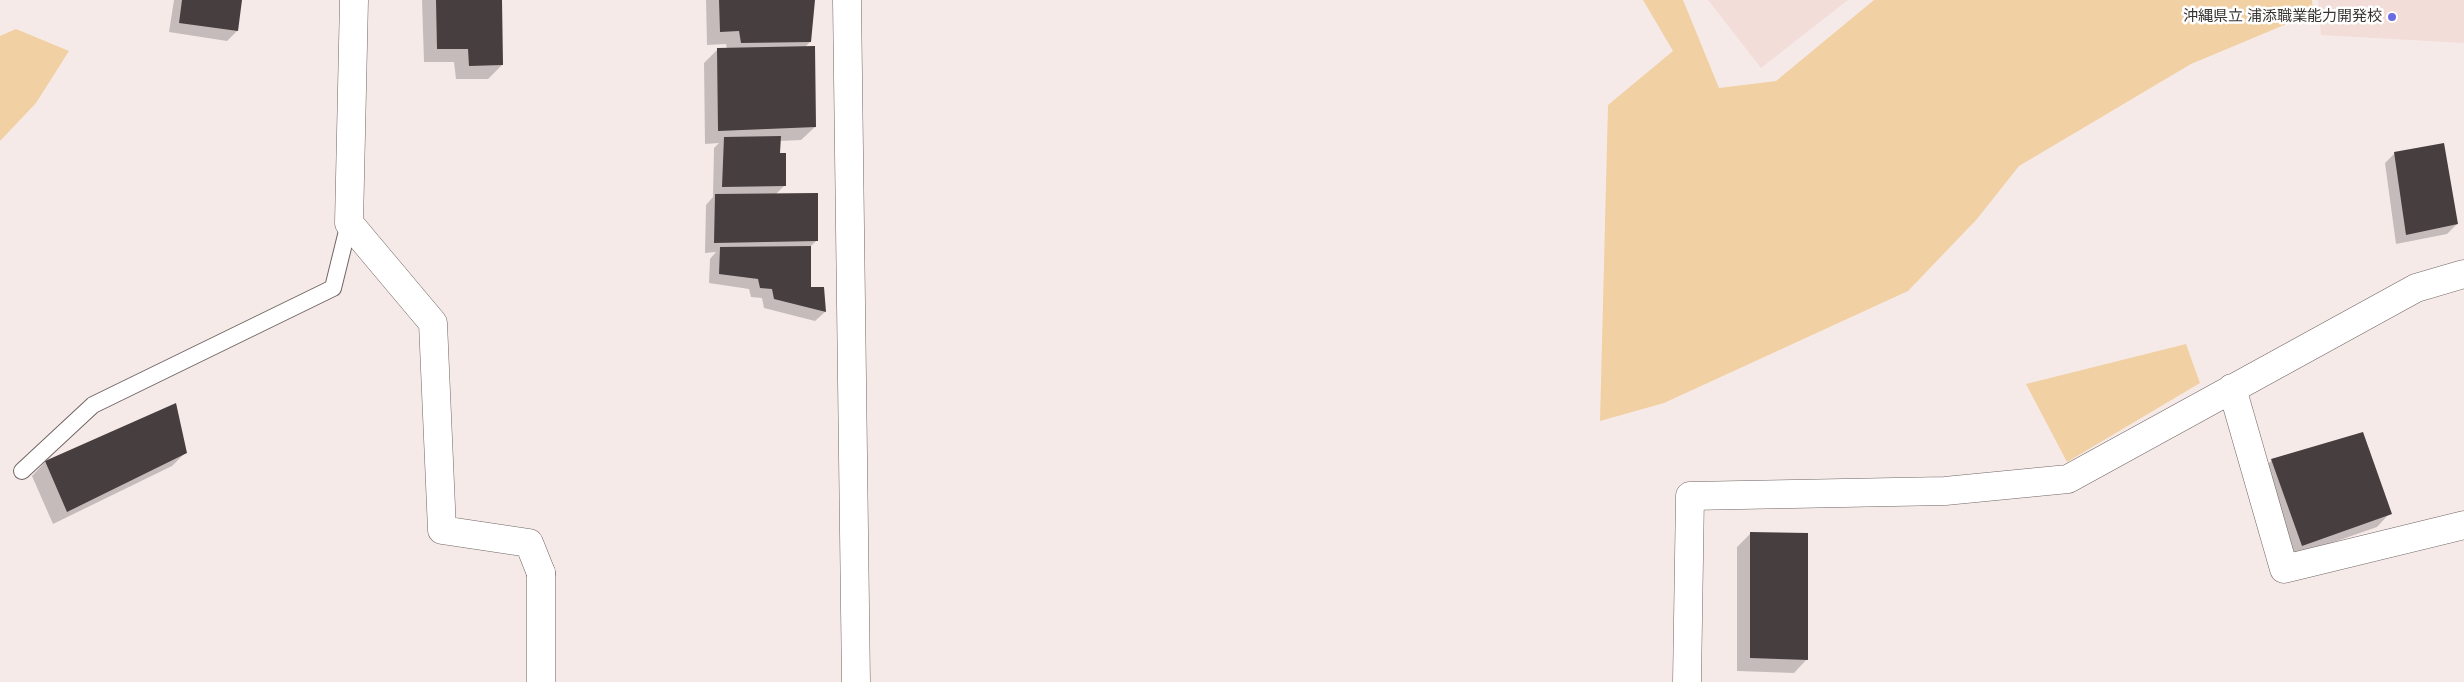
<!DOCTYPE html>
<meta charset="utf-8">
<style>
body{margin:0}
canvas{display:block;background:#f6eae8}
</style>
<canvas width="2464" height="682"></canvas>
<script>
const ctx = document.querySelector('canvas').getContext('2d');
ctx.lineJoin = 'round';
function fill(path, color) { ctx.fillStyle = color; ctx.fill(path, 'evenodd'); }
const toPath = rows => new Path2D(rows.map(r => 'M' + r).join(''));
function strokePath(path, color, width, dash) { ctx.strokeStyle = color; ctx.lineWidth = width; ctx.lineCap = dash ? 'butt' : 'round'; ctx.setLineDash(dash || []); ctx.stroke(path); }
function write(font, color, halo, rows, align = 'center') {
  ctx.font = font + ' Lora,"Noto Sans JP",serif'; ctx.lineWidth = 5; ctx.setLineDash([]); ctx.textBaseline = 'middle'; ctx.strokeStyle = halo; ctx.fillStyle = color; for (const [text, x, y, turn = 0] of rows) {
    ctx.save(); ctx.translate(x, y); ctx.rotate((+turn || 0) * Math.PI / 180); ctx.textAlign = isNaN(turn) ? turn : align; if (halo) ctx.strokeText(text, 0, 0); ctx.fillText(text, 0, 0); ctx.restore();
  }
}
fill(toPath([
 [1708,0,1848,0,1761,68],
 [2318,0,2464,0,2464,43,2321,35]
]), '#f2ddd9');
fill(toPath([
 [1643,0,1683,0,1719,88,1776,81,1874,0,2312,0,2313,13,2191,64,2019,166,1977,219,1908,291,1664,403,1600,421,1608,105,1673,51],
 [16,29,69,51,36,103,0,141,0,36],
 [2186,344,2200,383,2067,462,2026,384]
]), '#f1d0a3');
fill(toPath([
 [174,0,241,0,237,31,227,41,169,32],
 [422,0,501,0,502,65,488,79,456,79,454,62,424,62],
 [706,0,814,0,810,42,805,47,815,127,801,140,779,141,779,154,784,186,776,194,816,241,809,248,810,289,825,312,815,321,764,308,762,298,751,297,749,289,709,283,710,259,716,252,705,253,706,205,713,197,714,148,719,143,705,144,704,63,718,49,727,49,726,44,707,45],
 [2395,153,2457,224,2447,234,2396,244,2385,163],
 [175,405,186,452,172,466,53,524,32,476,45,462],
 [2272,460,2390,513,2377,527,2288,558,2258,474],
 [1751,533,1807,659,1794,673,1737,671,1737,547]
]), '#0003');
fill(toPath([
 [182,0,242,0,238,31,179,23],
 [436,0,502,0,503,65,469,66,468,49,437,49],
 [719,0,815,0,811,42,741,43,739,31,720,32],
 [815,46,816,127,718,131,717,48],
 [781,136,780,153,786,153,786,186,722,187,724,137],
 [2444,143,2458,224,2406,235,2394,152],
 [818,193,818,241,714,243,715,194],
 [811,246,811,287,824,287,826,312,774,299,772,289,760,288,758,279,719,274,720,247],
 [176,403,187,453,67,512,45,461],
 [2363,432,2392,514,2302,546,2271,459],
 [1750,532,1808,533,1808,660,1750,658]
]), '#473e3f');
const service = toPath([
 [22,471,93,405,333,288,349,223]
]);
const minor = toPath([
 [354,0,349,223,433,323,442,530,529,543,541,573],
 [847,0,856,682],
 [2232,388,2284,569,2464,525],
 [1687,682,1690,496,1945,491,2068,479,2416,288,2464,274]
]);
const tertiary = toPath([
 [541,573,541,682]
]);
strokePath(service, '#706664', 18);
strokePath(minor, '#706664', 29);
strokePath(tertiary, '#706664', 29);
strokePath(service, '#fff', 16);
strokePath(minor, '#fff', 28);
strokePath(tertiary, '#fff', 28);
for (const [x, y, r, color] of [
 [2392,17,5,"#6b6be4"]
]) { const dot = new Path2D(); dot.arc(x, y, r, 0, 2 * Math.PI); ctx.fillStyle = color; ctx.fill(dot); strokePath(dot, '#fff', 2); }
write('15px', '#383332', '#fff', [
 ["沖縄県立 浦添職業能力開発校",2382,17]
], 'right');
</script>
